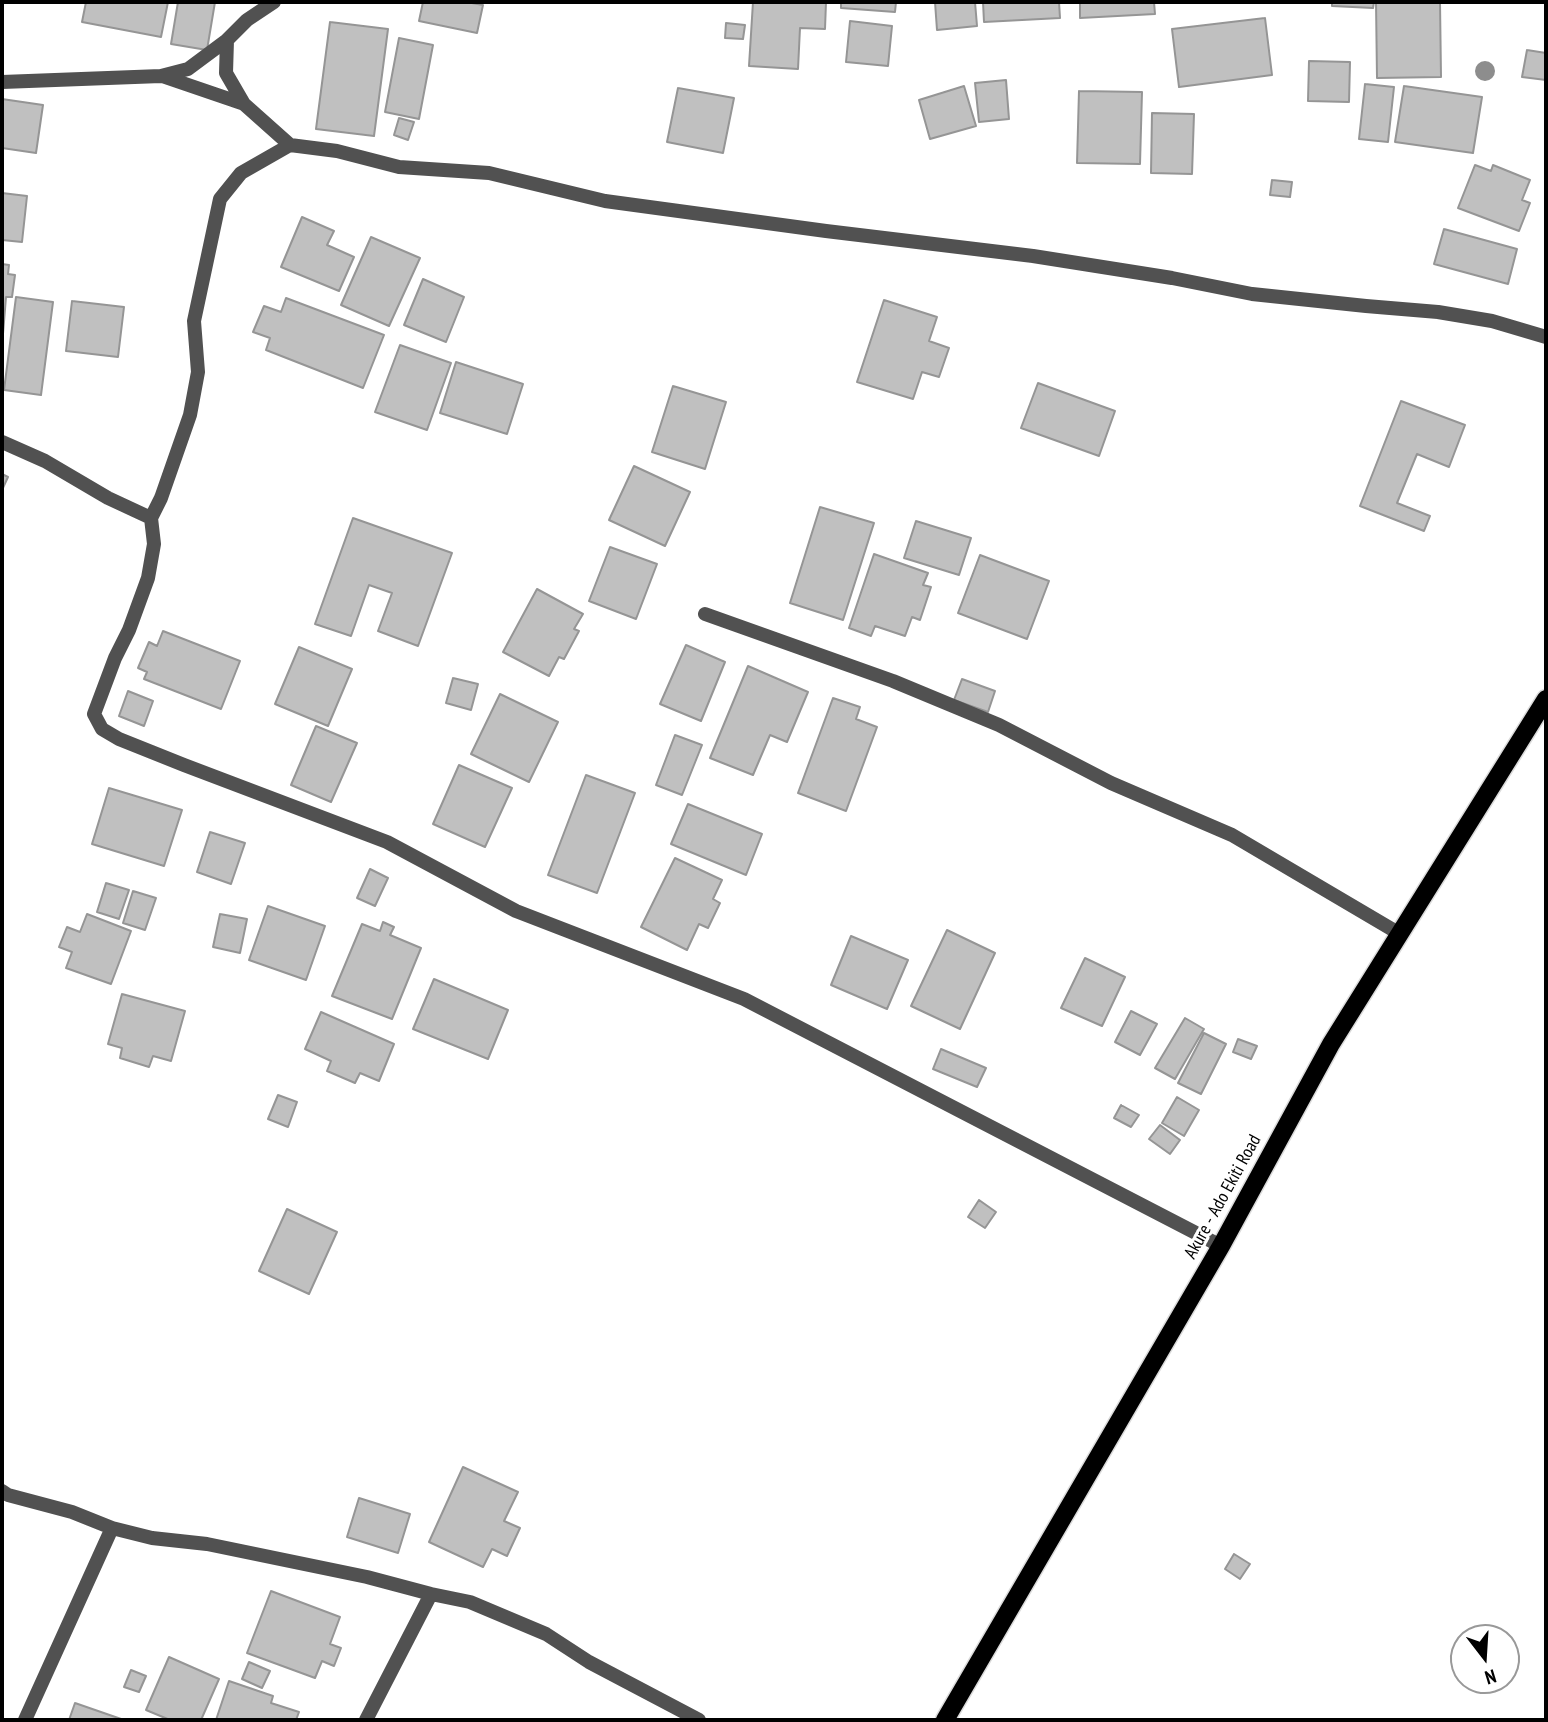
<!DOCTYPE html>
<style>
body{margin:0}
#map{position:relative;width:1548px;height:1722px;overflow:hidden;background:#fff;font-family:"PT Sans Narrow",sans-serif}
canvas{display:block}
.frame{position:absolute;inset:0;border:4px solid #000;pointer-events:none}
.north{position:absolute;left:1450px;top:1624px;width:70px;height:70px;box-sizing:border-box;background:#fff;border:2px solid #999;border-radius:50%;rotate:163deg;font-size:19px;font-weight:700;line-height:28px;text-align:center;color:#000}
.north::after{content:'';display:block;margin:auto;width:24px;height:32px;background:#000;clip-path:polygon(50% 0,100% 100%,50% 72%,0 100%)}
</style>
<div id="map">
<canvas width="1548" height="1722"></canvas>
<div class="frame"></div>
<div class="north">N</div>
</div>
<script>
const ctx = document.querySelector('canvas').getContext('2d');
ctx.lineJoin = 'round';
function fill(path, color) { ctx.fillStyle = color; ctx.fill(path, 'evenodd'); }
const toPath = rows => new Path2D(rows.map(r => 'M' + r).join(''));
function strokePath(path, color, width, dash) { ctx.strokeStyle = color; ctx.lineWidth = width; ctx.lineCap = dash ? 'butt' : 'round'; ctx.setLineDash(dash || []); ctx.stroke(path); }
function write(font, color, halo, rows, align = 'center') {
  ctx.font = font + ' "PT Sans Narrow",sans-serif'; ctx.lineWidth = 6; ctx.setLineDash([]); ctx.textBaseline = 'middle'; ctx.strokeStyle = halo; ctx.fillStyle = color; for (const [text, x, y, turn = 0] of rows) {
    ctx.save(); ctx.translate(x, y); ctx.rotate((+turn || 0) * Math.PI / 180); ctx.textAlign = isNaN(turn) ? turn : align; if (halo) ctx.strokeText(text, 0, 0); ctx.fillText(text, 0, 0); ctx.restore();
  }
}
const building = toPath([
 [86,2,168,2,161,37,82,22,86,2],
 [178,2,215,2,207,50,171,44,178,2],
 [423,2,466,2,483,5,477,33,419,21,423,2],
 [753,2,826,2,825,29,800,28,798,69,749,66,753,2],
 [841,2,896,2,895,12,841,8,841,2],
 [935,2,975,2,977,26,937,30,935,2],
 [983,2,1059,2,1060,18,984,22,983,2],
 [1080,2,1154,2,1155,14,1080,18,1080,2],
 [1332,2,1374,2,1373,8,1332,6,1332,2],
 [1376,2,1440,2,1441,77,1377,78,1376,2],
 [1265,18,1272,75,1179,87,1172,29,1265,18],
 [850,21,892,26,888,66,846,62,850,21],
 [330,22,388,29,374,136,316,129,330,22],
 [726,23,745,25,743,39,725,38,726,23],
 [399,38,433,45,419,119,385,112,399,38],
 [1527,50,1546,53,1546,80,1522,77,1527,50],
 [1309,61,1350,62,1349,102,1308,101,1309,61],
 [1006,80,1009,119,979,122,975,83,1006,80],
 [1365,84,1394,87,1388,142,1359,139,1365,84],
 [964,86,976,126,930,139,919,100,964,86],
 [1404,86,1482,97,1473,153,1395,142,1404,86],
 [678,88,734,98,723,153,667,142,678,88],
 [1079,91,1142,92,1140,164,1077,163,1079,91],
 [2,99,43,105,36,153,2,148,2,99],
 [1152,113,1194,114,1192,174,1151,173,1152,113],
 [399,118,414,122,408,140,394,135,399,118],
 [1475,165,1491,171,1493,165,1530,180,1522,200,1530,203,1519,231,1458,208,1475,165],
 [1272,180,1292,182,1290,197,1270,195,1272,180],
 [2,193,27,196,22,242,2,240,2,193],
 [302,217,334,231,327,245,354,257,339,291,281,267,302,217],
 [1444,229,1517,249,1508,284,1434,264,1444,229],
 [371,237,420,258,389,326,341,305,371,237],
 [2,264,9,265,8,274,15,275,12,297,6,297,3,334,2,334,2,264],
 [423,279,464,297,446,342,404,325,423,279],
 [16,297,53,302,41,395,4,390,16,297],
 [286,298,384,335,363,388,266,350,270,338,253,332,264,306,281,312,286,298],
 [884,300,937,317,929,341,949,348,939,377,922,372,913,399,857,382,884,300],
 [72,301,124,307,118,357,66,351,72,301],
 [400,345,451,363,427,430,375,412,400,345],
 [456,362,523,384,507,434,440,413,456,362],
 [1038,383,1115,411,1099,456,1021,428,1038,383],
 [673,386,726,402,705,469,652,452,673,386],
 [1401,401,1465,425,1449,467,1417,454,1397,503,1430,516,1424,531,1360,506,1401,401],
 [634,466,690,492,665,546,609,520,634,466],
 [2,474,8,477,2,490,2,474],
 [820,507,874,523,843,620,790,603,820,507],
 [353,518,452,553,418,646,378,631,392,593,369,585,351,636,315,624,353,518],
 [916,521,971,538,959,575,904,558,916,521],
 [610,547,657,564,636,619,589,601,610,547],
 [874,554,928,573,923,585,931,587,920,620,912,617,905,636,875,626,871,636,849,628,874,554],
 [980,555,1049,581,1027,639,958,613,980,555],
 [537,589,583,614,574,629,579,631,564,659,559,657,549,676,503,652,537,589],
 [163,631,240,661,221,709,144,679,147,672,138,668,149,642,157,646,163,631],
 [686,645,725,662,701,721,660,704,686,645],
 [299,647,352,669,328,726,275,704,299,647],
 [748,666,808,692,787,742,770,735,753,775,710,758,748,666],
 [453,678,478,684,471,710,446,703,453,678],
 [962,679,995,691,988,712,954,700,962,679],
 [128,691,153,701,144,726,119,716,128,691],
 [500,694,558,722,529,782,471,754,500,694],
 [833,698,860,707,856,719,877,727,846,811,798,793,833,698],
 [316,726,357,743,331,802,291,785,316,726],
 [675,735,702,745,682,795,656,785,675,735],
 [459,765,512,788,485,847,433,824,459,765],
 [586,775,635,793,597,893,548,875,586,775],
 [109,788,182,810,164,866,92,844,109,788],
 [688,804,762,834,746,875,671,844,688,804],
 [210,832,245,843,231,884,197,872,210,832],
 [675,858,722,880,713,899,720,903,708,928,699,924,687,950,641,927,675,858],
 [370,869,388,878,375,906,357,898,370,869],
 [106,883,129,890,119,919,97,912,106,883],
 [133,891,156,898,145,930,123,923,133,891],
 [268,906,325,926,306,980,249,960,268,906],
 [87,914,131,931,111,984,66,968,72,952,59,947,67,927,80,932,87,914],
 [220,914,247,919,240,953,213,947,220,914],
 [383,922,394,927,390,935,421,948,392,1019,332,996,362,924,380,931,383,922],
 [947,930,995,953,960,1029,911,1006,947,930],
 [851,936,908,960,887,1009,831,985,851,936],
 [1085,958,1125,977,1102,1026,1061,1008,1085,958],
 [434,979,508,1010,488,1059,413,1029,434,979],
 [122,994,185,1011,171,1061,153,1056,149,1067,120,1058,122,1048,108,1044,122,994],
 [1131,1011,1157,1024,1140,1055,1115,1042,1131,1011],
 [321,1012,394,1044,379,1081,360,1073,355,1083,327,1071,331,1061,305,1049,321,1012],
 [1185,1018,1204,1029,1175,1079,1155,1068,1185,1018],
 [1204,1033,1226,1044,1201,1094,1178,1083,1204,1033],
 [1238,1039,1257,1046,1251,1059,1233,1052,1238,1039],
 [941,1049,986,1068,977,1087,933,1069,941,1049],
 [278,1095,297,1102,288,1127,268,1119,278,1095],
 [1177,1097,1199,1110,1184,1136,1162,1123,1177,1097],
 [1121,1105,1139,1115,1131,1127,1114,1118,1121,1105],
 [1160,1125,1180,1140,1170,1154,1149,1139,1160,1125],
 [979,1200,996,1212,985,1228,968,1217,979,1200],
 [287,1209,337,1232,309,1294,259,1271,287,1209],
 [463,1467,518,1492,504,1521,520,1528,507,1556,492,1549,483,1567,429,1542,463,1467],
 [359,1498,410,1514,398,1553,347,1537,359,1498],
 [1234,1554,1250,1564,1240,1579,1225,1569,1234,1554],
 [271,1591,340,1617,330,1644,341,1648,334,1666,322,1661,315,1678,247,1653,271,1591],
 [169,1657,219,1679,201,1720,170,1720,146,1710,169,1657],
 [249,1662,270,1671,262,1688,242,1679,249,1662],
 [131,1670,146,1676,139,1692,124,1687,131,1670],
 [229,1681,273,1696,271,1703,299,1712,296,1720,216,1720,229,1681],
 [75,1703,124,1720,69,1720,75,1703]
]);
fill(building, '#c0c0c0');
strokePath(building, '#959595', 2);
const primary = toPath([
 [945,1720,1221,1246,1331,1044,1546,699]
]);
strokePath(primary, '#dbdbdb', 21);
strokePath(toPath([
 [274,2,247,20,227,40,226,73,244,104,290,145,337,151,399,167,489,173,605,201,826,231,1033,256,1172,278,1252,294,1366,306,1438,312,1492,321,1546,337],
 [162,76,244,104],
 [2,82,161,76,188,69,227,40],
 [290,145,241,173,220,199,194,321,198,372,190,415,161,498,151,518,154,544,148,578,129,630,115,658,94,714,102,729,119,739,184,765,387,842,516,911,744,999,1221,1246],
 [2,442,45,461,108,498,151,518],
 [705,614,893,681,999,725,1111,783,1232,835,1400,934],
 [2,1491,8,1495,72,1512,112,1528,152,1538,207,1544,367,1577,431,1594,470,1602,546,1634,589,1662,699,1720],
 [25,1720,112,1528],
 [366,1720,431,1594]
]), '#515151', 14);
strokePath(primary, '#000', 18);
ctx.fillStyle = '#8d8d8d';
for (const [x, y] of [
 [1485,71]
]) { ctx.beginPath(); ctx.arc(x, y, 10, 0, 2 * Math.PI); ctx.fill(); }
write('18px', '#000', '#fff', [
 ["Akure - Ado Ekiti Road",1223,1197,-61]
]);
</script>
